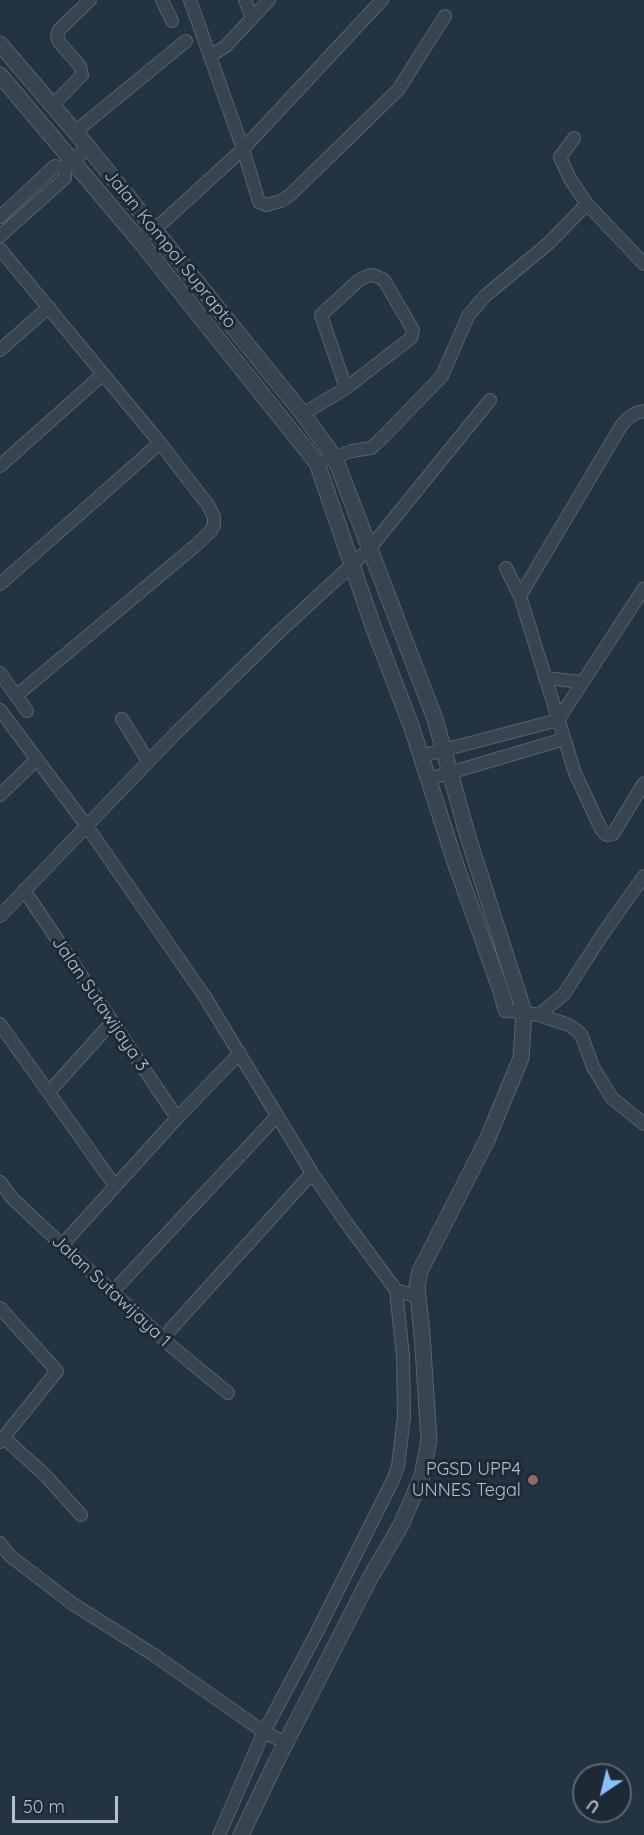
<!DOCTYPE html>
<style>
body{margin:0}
#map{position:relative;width:644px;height:1835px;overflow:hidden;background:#243340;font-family:Quicksand,sans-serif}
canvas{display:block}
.north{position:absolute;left:572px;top:1763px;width:60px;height:60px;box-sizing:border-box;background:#1d2935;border:2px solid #5a6571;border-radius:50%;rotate:215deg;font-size:16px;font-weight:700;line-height:24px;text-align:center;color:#b5bfcb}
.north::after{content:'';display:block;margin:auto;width:21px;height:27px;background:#89c0fc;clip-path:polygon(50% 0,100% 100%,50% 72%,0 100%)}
.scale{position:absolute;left:12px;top:1796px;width:106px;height:27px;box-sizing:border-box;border:3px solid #b5bfcb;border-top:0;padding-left:8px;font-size:18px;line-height:21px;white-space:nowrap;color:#b5bfcb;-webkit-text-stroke:4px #1d2935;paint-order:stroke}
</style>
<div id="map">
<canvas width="644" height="1835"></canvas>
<div class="north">U</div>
<div class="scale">50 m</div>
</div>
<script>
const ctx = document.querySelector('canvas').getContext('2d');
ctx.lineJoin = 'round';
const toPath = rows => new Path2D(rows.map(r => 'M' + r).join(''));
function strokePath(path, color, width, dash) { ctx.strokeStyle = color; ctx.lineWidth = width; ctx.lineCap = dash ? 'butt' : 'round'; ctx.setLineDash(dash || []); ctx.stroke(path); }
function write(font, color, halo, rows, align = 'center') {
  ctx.font = font + ' Quicksand,sans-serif'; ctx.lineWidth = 6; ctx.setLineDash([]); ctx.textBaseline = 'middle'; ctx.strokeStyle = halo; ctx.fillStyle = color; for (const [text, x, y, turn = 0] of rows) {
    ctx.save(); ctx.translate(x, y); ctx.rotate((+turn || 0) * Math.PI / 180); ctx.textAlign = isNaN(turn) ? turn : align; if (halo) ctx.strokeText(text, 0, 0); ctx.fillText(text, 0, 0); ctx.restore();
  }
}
const minor = toPath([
 [162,0,172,21],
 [190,0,243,149,259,202,266,205,281,201,290,195,398,90,445,16],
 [245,0,252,18],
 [210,56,226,46,269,0],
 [52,106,82,75,80,66,59,42,57,37,59,30,90,0],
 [75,132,186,41],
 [574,138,560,157,570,179,587,204],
 [0,217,55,166,65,168],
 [0,236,65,178,65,168,88,147],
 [139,240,163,222,243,149,382,0],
 [0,249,160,443,208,505,214,517,214,525,211,531,195,546,16,696],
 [0,350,49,307],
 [644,411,636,413,627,419,621,426,520,596,575,773,601,829,605,834,608,835,613,834,644,783],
 [303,414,346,388,411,338,413,330,384,280,376,276,370,275,359,280,321,315,346,388],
 [317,463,352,451,371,448,382,438,442,376,468,316,485,296,549,243,587,204,644,264],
 [0,466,102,375],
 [506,568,520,596],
 [0,584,160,443],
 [0,673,27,711],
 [545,678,582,682],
 [0,710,86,825,205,997,312,1173,345,1221,396,1290,418,1297],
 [122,719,148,761],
 [421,756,558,720,644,588],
 [429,779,564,739],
 [0,795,37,759],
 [24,890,177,1118],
 [0,916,175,734,277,634,370,548,490,400],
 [506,1010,539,1015,564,994,604,932,644,876],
 [539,1015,569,1025,581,1034,593,1067,612,1098,644,1124],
 [0,1024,115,1186],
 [49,1092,112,1022],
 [0,1182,12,1198,62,1245,171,1346,228,1393],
 [62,1245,177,1118,240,1053],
 [120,1284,277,1116],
 [0,1308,57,1371,0,1442],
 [170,1330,312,1173],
 [4,1438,45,1475,81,1515],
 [0,1543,10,1556,73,1604,154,1655,264,1732,286,1743],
 [219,1835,262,1736,316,1634,393,1480,398,1466,404,1417,403,1356,396,1290]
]);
const tertiary = toPath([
 [0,44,88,147,303,414,335,458,435,719,468,837,524,1012,521,1058,487,1140,420,1271,418,1281,417,1287,422,1334,429,1440,422,1476,401,1525,370,1578,276,1762,241,1835],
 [0,75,139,240,317,463,373,626,412,728,456,865,501,991,506,1010]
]);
strokePath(minor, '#56626e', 14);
strokePath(tertiary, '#56626e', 17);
strokePath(minor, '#384450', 12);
strokePath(tertiary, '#384450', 15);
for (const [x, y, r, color] of [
 [533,1480,6,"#8d6e63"]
]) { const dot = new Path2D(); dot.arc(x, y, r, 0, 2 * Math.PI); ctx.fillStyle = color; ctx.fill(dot); strokePath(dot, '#1d2935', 2); }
write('18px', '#b5bfcb', '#1d2935', [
 ["Jalan Kompol Suprapto",170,249,51],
 ["Jalan Sutawijaya 3",100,1004,56],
 ["Jalan Sutawijaya 1",111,1291,43]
]);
write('18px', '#b5bfcb', '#1d2935', [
 ["PGSD UPP4",521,1470],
 ["UNNES Tegal",521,1491]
], 'right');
</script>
